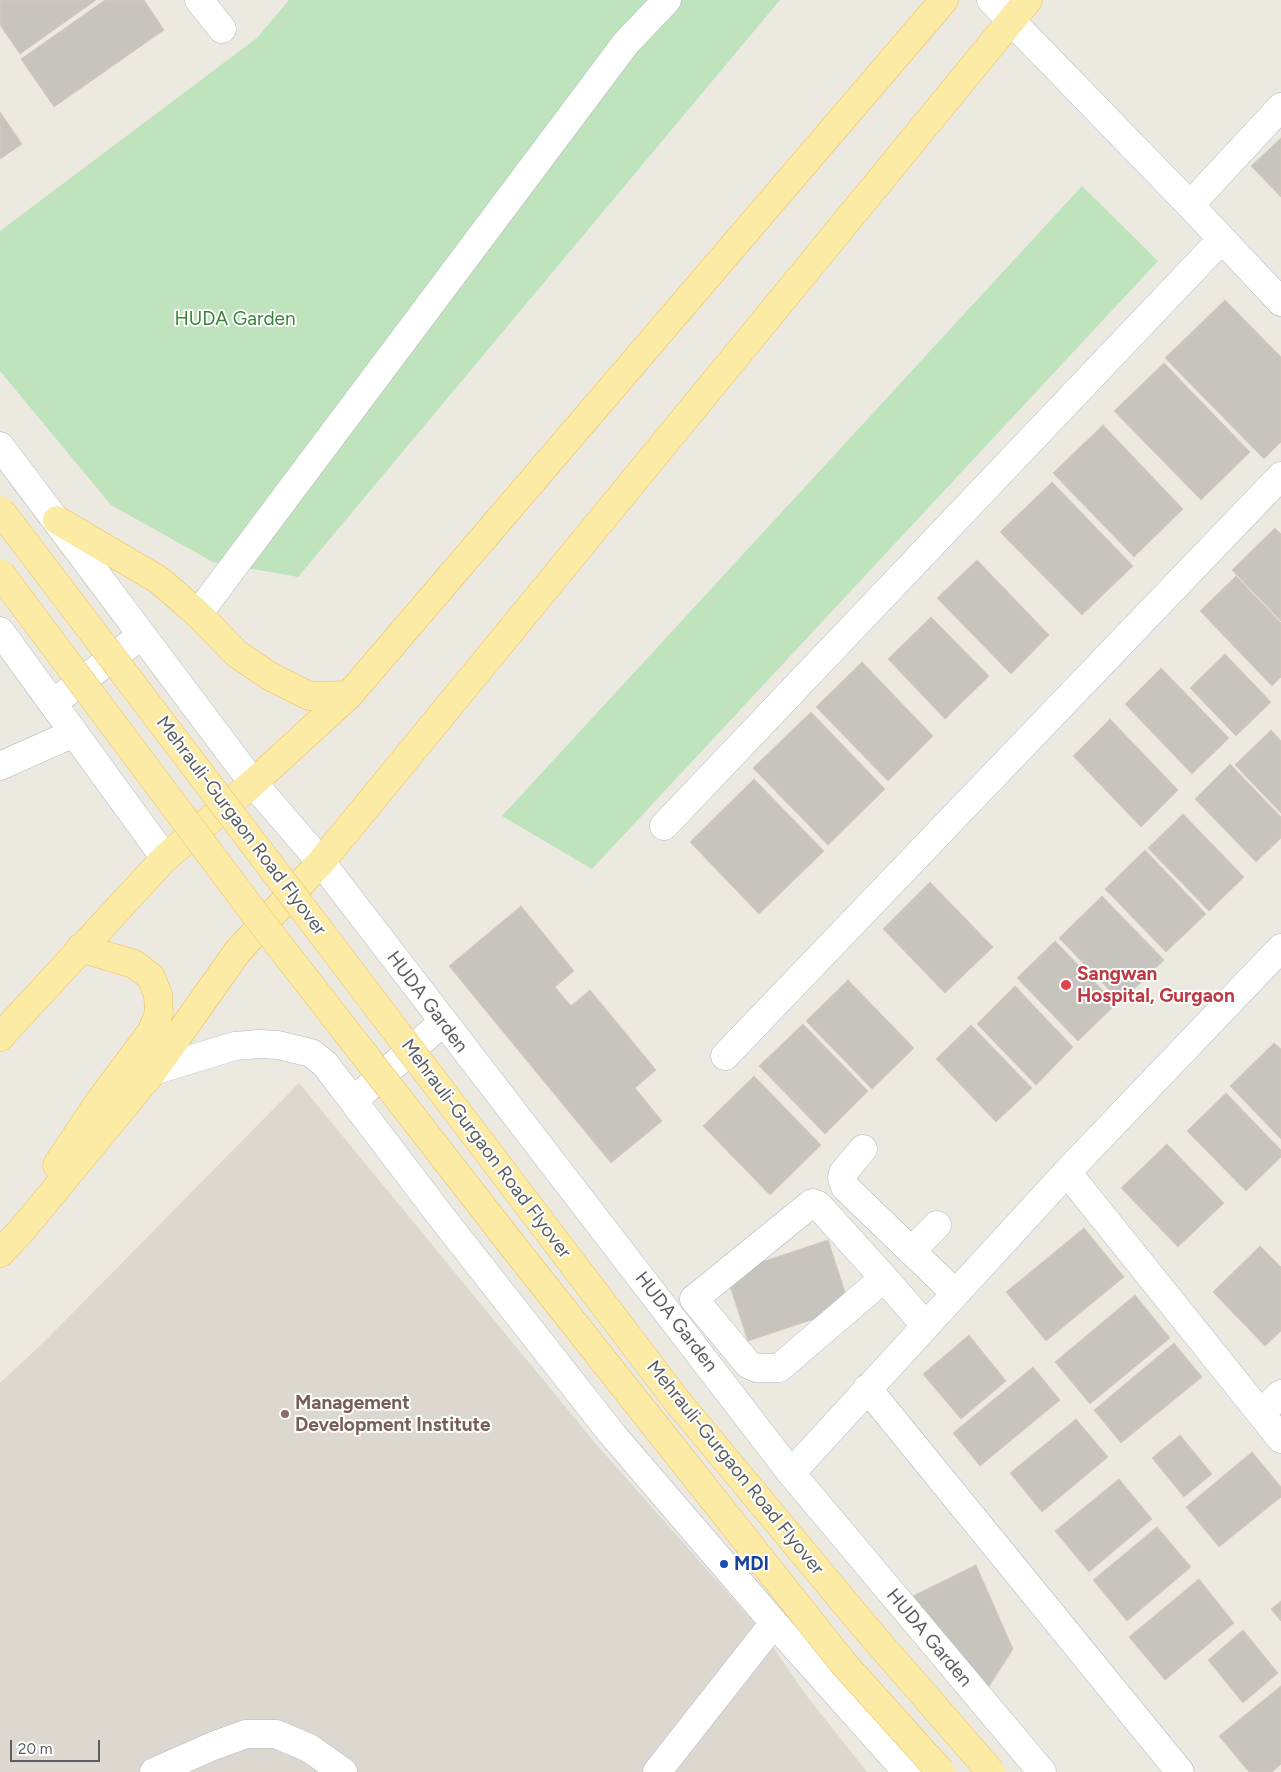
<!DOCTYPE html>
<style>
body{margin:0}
#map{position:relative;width:1281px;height:1772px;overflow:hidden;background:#ece9e1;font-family:Figtree,sans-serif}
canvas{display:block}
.scale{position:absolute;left:10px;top:1740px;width:90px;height:22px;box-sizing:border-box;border:2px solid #595d61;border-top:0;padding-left:6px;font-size:15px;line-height:18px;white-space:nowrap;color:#595d61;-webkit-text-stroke:4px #fff;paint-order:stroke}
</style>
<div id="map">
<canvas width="1281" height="1772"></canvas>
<div class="scale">20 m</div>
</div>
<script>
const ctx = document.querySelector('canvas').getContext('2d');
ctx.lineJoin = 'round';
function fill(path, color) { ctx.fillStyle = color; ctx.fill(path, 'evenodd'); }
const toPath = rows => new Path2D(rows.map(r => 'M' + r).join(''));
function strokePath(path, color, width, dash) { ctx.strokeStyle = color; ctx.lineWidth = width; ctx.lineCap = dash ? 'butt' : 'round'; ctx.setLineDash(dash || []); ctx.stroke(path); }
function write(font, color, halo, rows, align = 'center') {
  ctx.font = font + ' Figtree,sans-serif'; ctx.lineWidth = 4; ctx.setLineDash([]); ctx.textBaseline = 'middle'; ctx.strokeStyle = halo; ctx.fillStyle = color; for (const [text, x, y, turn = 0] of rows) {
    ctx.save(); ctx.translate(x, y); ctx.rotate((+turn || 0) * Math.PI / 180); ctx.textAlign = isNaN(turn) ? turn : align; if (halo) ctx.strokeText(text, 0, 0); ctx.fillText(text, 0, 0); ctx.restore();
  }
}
fill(toPath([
 [299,1083,596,1444,764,1634,806,1695,867,1772,0,1772,0,1383,47,1339]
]), '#dcd8cf');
fill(toPath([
 [289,0,780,0,298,577,213,562,111,505,0,371,0,231,257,38],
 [1082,186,1158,261,592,869,502,816]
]), '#bfe3bd');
const building = toPath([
 [0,0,96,0,20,54,0,25,0,0],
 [105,0,144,0,164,30,54,107,21,59,105,0],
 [0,112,22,144,0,159,0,112],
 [1281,138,1281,197,1251,166,1281,138],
 [1225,300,1281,357,1281,442,1264,459,1165,358,1225,300],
 [1164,363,1250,452,1201,500,1114,411,1164,363],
 [1103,425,1183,509,1134,557,1053,473,1103,425],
 [1052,482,1133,566,1082,615,1000,532,1052,482],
 [1275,528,1281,534,1281,621,1232,570,1275,528],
 [977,560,1049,635,1011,674,937,598,977,560],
 [1236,576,1281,623,1281,677,1272,686,1200,611,1236,576],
 [931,617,989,676,945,719,888,659,931,617],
 [1225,654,1271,702,1236,736,1190,688,1225,654],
 [862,662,933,736,888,781,816,707,862,662],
 [1161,668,1229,738,1192,774,1125,704,1161,668],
 [811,712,885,789,828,845,753,768,811,712],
 [1110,719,1178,790,1141,827,1073,756,1110,719],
 [1271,730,1281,741,1281,813,1235,765,1271,730],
 [1230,764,1281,817,1281,838,1256,862,1195,799,1230,764],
 [754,779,824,851,759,914,690,842,754,779],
 [1183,814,1244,877,1209,911,1148,848,1183,814],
 [1145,850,1206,914,1166,952,1105,889,1145,850],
 [930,882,993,947,945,993,883,929,930,882],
 [1102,896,1164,960,1121,1002,1059,938,1102,896],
 [521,906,574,971,555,987,571,1006,590,990,656,1070,635,1088,662,1121,611,1163,449,966,521,906],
 [1055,941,1116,1004,1078,1041,1017,978,1055,941],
 [848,980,914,1048,872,1089,806,1021,848,980],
 [1015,986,1073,1047,1036,1085,977,1024,1015,986],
 [803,1024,868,1091,825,1134,759,1066,803,1024],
 [971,1025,1032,1088,996,1122,936,1059,971,1025],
 [1274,1043,1281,1049,1281,1139,1230,1086,1274,1043],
 [754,1076,821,1145,770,1195,703,1126,754,1076],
 [1226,1093,1281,1150,1281,1157,1246,1191,1187,1131,1226,1093],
 [1167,1144,1224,1203,1178,1247,1121,1188,1167,1144],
 [1084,1228,1124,1277,1046,1341,1006,1292,1084,1228],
 [828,1240,850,1307,748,1341,726,1274,828,1240],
 [1260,1246,1281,1267,1281,1331,1265,1346,1213,1292,1260,1246],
 [1135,1295,1170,1338,1090,1404,1055,1362,1135,1295],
 [969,1335,1006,1381,961,1419,923,1374,969,1335],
 [1174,1343,1202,1377,1121,1443,1094,1410,1174,1343],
 [1033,1367,1060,1400,980,1466,953,1433,1033,1367],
 [1076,1419,1108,1457,1042,1512,1010,1473,1076,1419],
 [1180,1435,1212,1474,1184,1497,1152,1458,1180,1435],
 [1252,1452,1281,1487,1281,1497,1219,1547,1186,1507,1252,1452],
 [1119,1479,1152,1519,1089,1572,1055,1531,1119,1479],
 [1157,1527,1191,1567,1127,1621,1093,1580,1157,1527],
 [976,1565,1013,1649,988,1688,913,1596,976,1565],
 [1199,1579,1234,1623,1165,1680,1129,1637,1199,1579],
 [1281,1601,1281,1621,1271,1609,1281,1601],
 [1243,1630,1278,1673,1243,1703,1208,1660,1243,1630],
 [1281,1686,1281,1764,1272,1772,1249,1772,1219,1736,1281,1686]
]);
fill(building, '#c7c4be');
strokePath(building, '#d0cabf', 1);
const minor = toPath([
 [199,0,222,29],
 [991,0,1190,205,1281,302],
 [1190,205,1281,107],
 [0,446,253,783,321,862,791,1473,1042,1772],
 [198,614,626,43,667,0],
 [0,631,165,858],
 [53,703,142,635],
 [0,766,74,733],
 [664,826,1221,240],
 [725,1056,1281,476],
 [153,1071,235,1046,259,1044,278,1045,311,1053,325,1064,443,1219,612,1434,774,1623,907,1772],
 [353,1101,443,1022],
 [863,1149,843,1173,842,1178,845,1187,955,1293],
 [1067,1172,1281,1439],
 [812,1203,818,1205,884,1278,779,1368,756,1368,748,1364,694,1299,812,1203],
 [911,1251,937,1225],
 [884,1278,925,1325],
 [867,1388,1180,1772],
 [1261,1413,1281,1394],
 [791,1473,1067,1172,1281,948],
 [154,1772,213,1746,246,1734,276,1734,309,1748,343,1772],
 [657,1772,774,1623]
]);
const major = toPath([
 [57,520,159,580,198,614,237,654,271,677,309,696,349,695],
 [0,1037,165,858,253,783,349,695,944,0],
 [57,1165,99,1102,152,1031,159,1013,158,995,151,977,134,964,80,948],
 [0,1253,22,1230,153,1071,238,951,321,862,1028,0]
]);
strokePath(minor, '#b3b7bb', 29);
strokePath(major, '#ecbe59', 29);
strokePath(minor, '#fff', 28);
strokePath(major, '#fceba5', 28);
const majorBridge = toPath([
 [0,510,677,1401,865,1627,991,1772],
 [0,573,258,918,516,1250,843,1663,941,1772]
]);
strokePath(majorBridge, '#ecbe59', 29, []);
strokePath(majorBridge, '#fceba5', 28);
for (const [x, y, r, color] of [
 [1066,985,6,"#e0444e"],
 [285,1414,5,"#8d6e63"],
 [724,1564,5,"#1a4fb4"]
]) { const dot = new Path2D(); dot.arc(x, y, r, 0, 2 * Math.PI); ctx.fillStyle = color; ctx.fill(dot); strokePath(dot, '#fff', 2); }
write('19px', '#378338', '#fff', [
 ["HUDA Garden",235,319]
]);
write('19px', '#595d61', '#fff', [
 ["Mehrauli-Gurgaon Road Flyover",241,826,53],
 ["HUDA Garden",427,1002,53],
 ["Mehrauli-Gurgaon Road Flyover",486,1149,53],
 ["HUDA Garden",676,1322,52],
 ["Mehrauli-Gurgaon Road Flyover",735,1468,51],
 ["HUDA Garden",929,1638,50]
]);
write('bold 19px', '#be3a42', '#fff', [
 ["Sangwan",1077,974],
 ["Hospital, Gurgaon",1077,996]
], 'left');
write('bold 19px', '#785e54', '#fff', [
 ["Management",295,1403],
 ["Development Institute",295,1425]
], 'left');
write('bold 19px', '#164399', '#fff', [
 ["MDI",734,1564]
], 'left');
</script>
